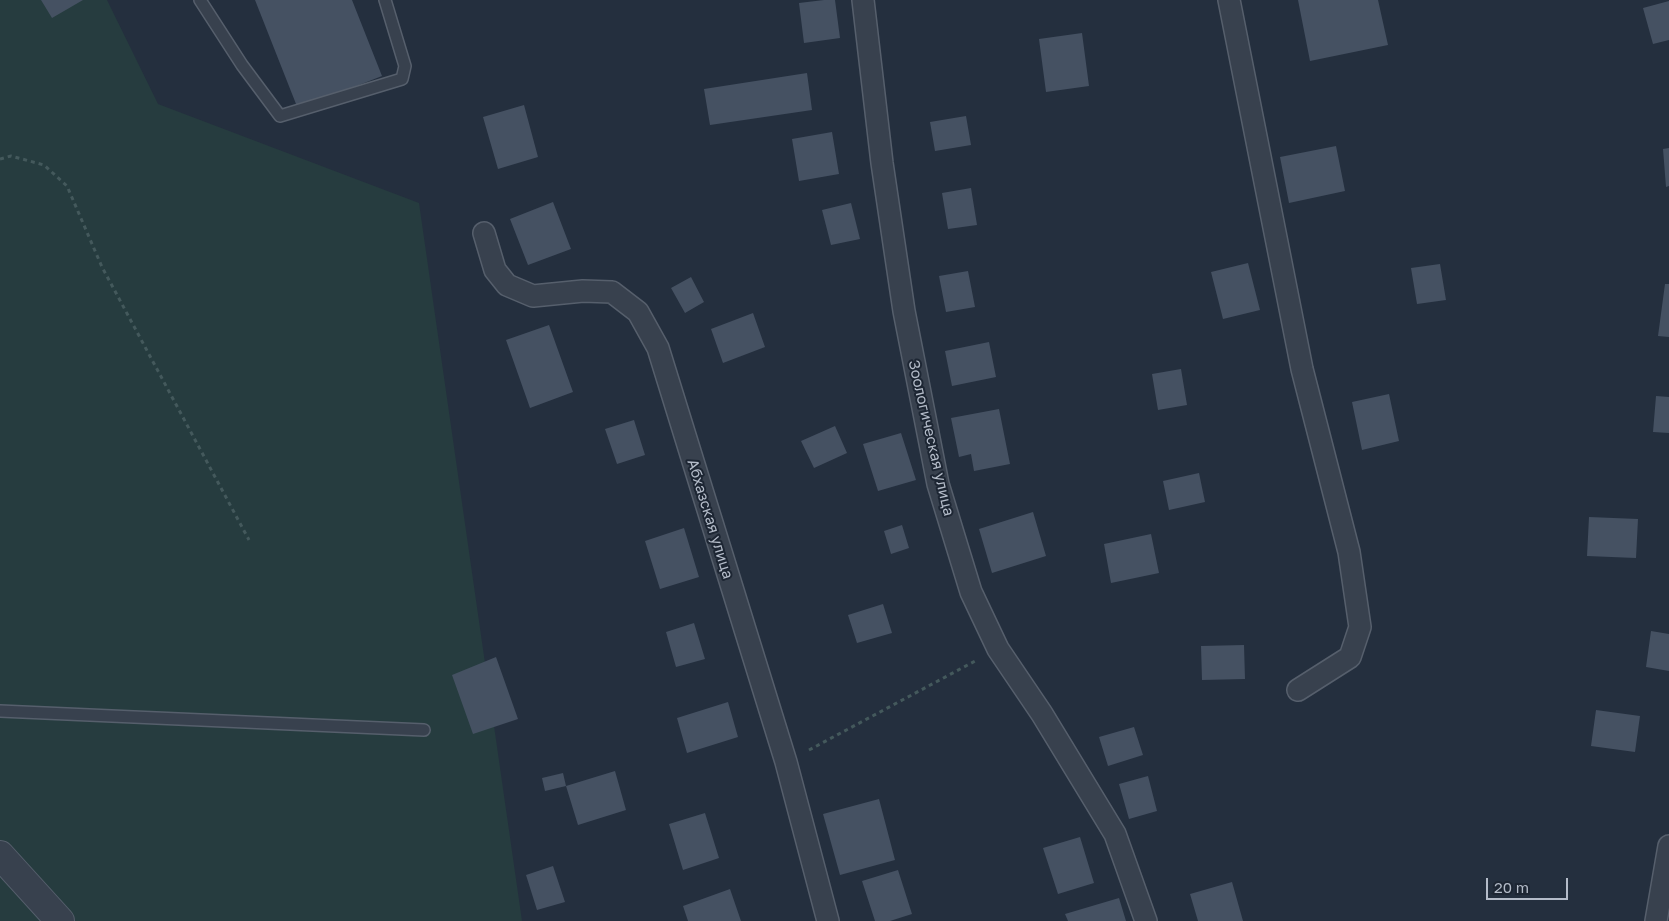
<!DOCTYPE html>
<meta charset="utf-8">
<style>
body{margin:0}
#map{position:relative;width:1669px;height:921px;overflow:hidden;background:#242f3e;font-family:"Golos Text",sans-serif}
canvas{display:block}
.scale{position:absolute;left:1486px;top:878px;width:82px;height:22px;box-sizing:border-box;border:2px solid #b4bcc9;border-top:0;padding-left:6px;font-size:15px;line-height:18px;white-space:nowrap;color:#b4bcc9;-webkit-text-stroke:4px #1d2633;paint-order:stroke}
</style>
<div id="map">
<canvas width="1669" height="921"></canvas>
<div class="scale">20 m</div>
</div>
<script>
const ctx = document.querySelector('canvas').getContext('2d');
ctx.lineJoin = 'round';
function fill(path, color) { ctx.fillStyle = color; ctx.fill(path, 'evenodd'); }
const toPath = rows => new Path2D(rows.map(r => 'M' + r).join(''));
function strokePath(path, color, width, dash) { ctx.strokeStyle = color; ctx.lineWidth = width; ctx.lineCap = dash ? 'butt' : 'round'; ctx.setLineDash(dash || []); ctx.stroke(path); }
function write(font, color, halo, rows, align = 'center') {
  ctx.font = font + ' "Golos Text",sans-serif'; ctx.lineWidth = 4; ctx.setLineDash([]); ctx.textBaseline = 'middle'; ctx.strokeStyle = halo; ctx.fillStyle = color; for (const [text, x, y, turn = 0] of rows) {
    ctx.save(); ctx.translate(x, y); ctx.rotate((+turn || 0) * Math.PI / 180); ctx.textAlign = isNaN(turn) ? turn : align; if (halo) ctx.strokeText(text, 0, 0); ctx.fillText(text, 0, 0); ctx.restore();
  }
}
fill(toPath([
 [0,0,107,0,158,104,419,203,522,921,0,921]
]), '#263c3f');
fill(toPath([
 [41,0,83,0,52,18],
 [255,0,352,0,382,76,298,109],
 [824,0,835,0,840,38,804,43,799,3],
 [1298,0,1378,0,1388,45,1310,61],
 [1669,1,1669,40,1653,44,1643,8],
 [1082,33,1089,86,1046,92,1039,39],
 [807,73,812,110,710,125,704,89],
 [524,105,538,157,498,169,483,117],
 [966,116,971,145,935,151,930,122],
 [832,132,839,174,799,181,792,139],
 [1336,146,1345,191,1289,203,1280,157],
 [1669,148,1669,186,1666,187,1663,149],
 [971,188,977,225,948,229,942,193],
 [553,202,571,249,528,265,510,219],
 [851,203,860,239,831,245,822,210],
 [1248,263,1260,310,1223,319,1211,272],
 [1440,264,1446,300,1417,304,1411,268],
 [968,271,975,307,946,312,939,276],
 [691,277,704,302,685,313,671,288],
 [1665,284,1669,284,1669,337,1658,336],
 [753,313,765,347,723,363,711,329],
 [549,325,573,392,530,408,506,340],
 [989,342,996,377,952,386,945,351],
 [1181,369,1187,405,1158,410,1152,374],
 [1389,394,1399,441,1362,450,1352,402],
 [1656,396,1669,397,1669,433,1653,432],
 [999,409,1010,464,974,471,971,454,959,457,951,418],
 [634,420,645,455,617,464,605,429],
 [835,426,847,453,814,468,801,441],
 [901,433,916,480,878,491,863,444],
 [1199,473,1205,502,1169,510,1163,481],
 [1033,512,1046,556,992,573,979,529],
 [1589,517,1638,519,1636,558,1587,556],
 [902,525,909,548,891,554,884,531],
 [684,528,699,577,660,589,645,541],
 [1151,534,1159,573,1111,583,1104,544],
 [883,604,892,633,857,643,848,615],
 [694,623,705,659,676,667,666,632],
 [1651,631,1669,634,1669,671,1646,667],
 [1244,645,1245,679,1202,680,1201,646],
 [496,657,518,719,473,734,452,675],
 [728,702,738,737,687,753,677,718],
 [1596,710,1640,716,1635,752,1591,746],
 [1134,727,1143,755,1108,766,1099,737],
 [615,771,626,810,578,825,566,786],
 [563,773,566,786,545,791,542,778],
 [1148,776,1157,811,1129,819,1119,784],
 [879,799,895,860,840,875,823,814],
 [705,813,719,858,683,870,669,824],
 [1080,837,1094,883,1058,894,1043,848],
 [553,866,565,902,537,910,526,875],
 [898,870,912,914,890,921,875,921,862,881],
 [1232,882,1243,921,1198,921,1190,894],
 [730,889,741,921,688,921,683,906],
 [1119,898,1126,921,1068,921,1065,914]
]), '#455162');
const service = toPath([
 [200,0,242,65,280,116,402,79,405,66,385,0],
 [0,711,424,730]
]);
const minor = toPath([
 [863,0,882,163,904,311,938,484,971,592,998,649,1042,714,1115,834,1146,921],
 [1229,0,1302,369,1349,552,1360,627,1350,657,1298,690],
 [484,233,495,270,507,285,533,296,583,291,612,292,638,312,658,348,786,762,828,921],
 [1656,921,1669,846]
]);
const tertiary = toPath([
 [0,855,60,921]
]);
strokePath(service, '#565f6c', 14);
strokePath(minor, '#565f6c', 24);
strokePath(tertiary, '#565f6c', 30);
strokePath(toPath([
 [0,159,11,156,44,165,67,186,102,267,249,540],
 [809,750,977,660]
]), '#44595c', 3, [4, 4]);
strokePath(service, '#38414e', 11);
strokePath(minor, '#38414e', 21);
strokePath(tertiary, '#38414e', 28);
write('15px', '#b4bcc9', '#1d2633', [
 ["Зоологическая улица",931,438,77],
 ["Абхазская улица",710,519,73]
]);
</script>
